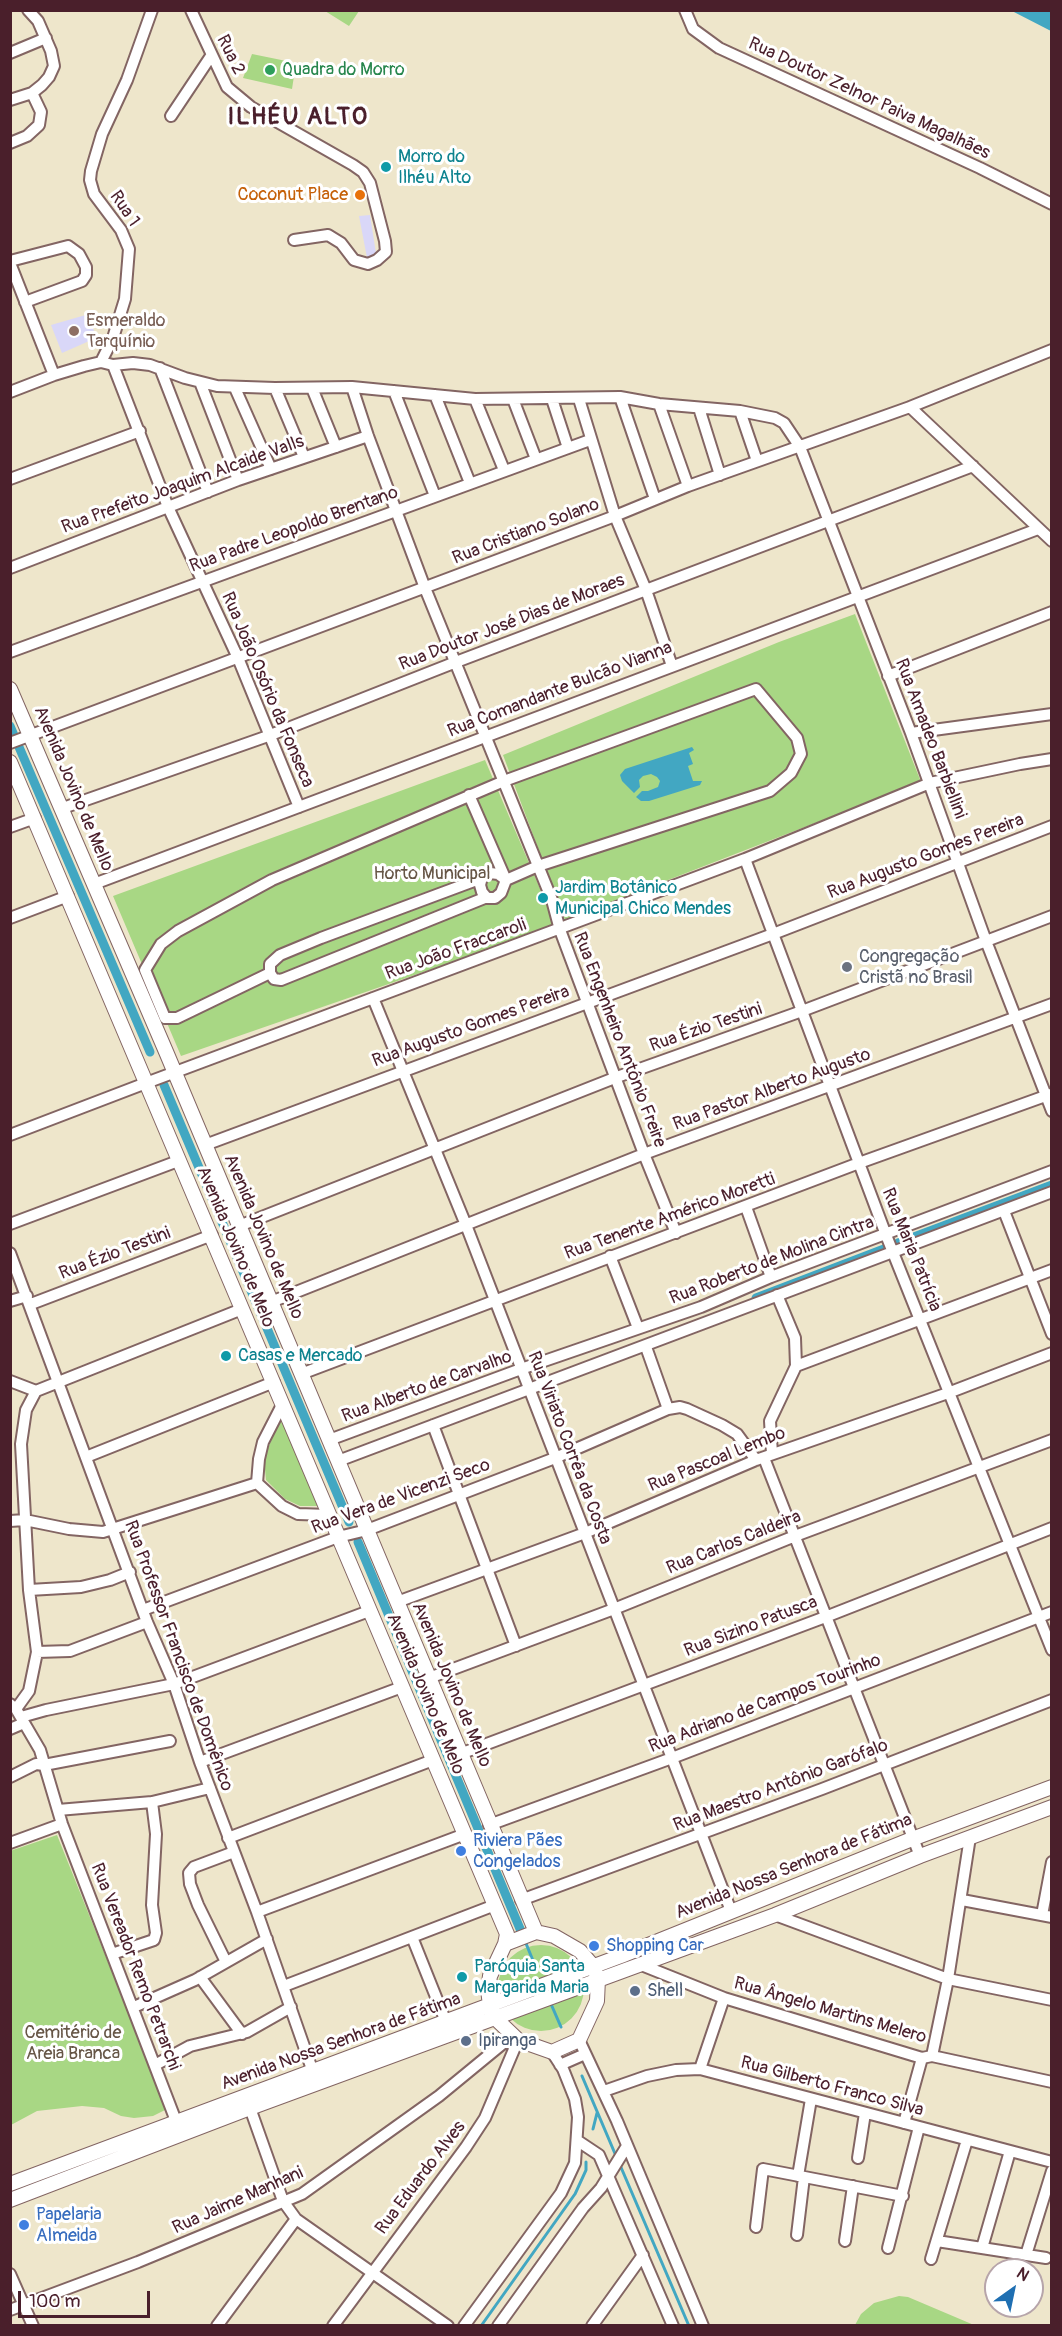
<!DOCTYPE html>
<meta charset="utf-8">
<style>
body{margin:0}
#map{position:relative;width:1062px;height:2336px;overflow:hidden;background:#eee6cb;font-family:Pangolin,sans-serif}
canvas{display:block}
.frame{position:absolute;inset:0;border:12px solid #4a1f2b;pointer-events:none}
.north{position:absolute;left:984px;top:2258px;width:60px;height:60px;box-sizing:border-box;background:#fff;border:2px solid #b7a5aa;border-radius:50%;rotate:33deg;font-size:16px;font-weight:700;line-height:24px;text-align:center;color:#4a1f2b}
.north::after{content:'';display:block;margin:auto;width:21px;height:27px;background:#1f6fb2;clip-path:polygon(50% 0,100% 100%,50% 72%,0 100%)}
.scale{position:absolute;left:18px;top:2291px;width:132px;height:27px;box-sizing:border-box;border:3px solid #4a1f2b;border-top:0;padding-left:8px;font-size:18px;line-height:21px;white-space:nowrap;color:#4a1f2b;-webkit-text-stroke:4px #fff;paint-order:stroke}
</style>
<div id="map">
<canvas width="1062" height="2336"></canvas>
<div class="frame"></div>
<div class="north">N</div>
<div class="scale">100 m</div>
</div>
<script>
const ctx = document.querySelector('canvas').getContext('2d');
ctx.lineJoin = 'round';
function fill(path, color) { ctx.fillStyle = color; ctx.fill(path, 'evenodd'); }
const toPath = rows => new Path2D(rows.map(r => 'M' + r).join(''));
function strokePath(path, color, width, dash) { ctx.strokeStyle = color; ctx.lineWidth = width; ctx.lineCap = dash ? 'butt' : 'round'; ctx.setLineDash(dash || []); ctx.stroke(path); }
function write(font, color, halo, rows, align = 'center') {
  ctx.font = font + ' Pangolin,sans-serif'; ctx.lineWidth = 6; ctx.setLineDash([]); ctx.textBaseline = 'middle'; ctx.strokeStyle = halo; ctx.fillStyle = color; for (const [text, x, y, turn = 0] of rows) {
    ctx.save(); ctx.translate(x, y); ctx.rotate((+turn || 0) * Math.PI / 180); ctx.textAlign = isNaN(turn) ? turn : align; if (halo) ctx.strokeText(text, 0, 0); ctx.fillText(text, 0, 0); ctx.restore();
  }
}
fill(toPath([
 [370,215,377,260,368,263,359,216],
 [89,314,96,338,62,353,51,325]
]), '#d9d7f8');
fill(toPath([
 [325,11,359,11,349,26],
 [252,54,296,63,292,89,243,78],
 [855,614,921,782,565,920,503,755,779,642],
 [485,760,556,926,181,1056,113,896],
 [281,1414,318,1506,300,1506,285,1499,266,1480,264,1459],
 [57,1835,167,2109,153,2116,134,2118,121,2116,104,2108,82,2106,37,2111,11,2125,10,1851],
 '498 1988a43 43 0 1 1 86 0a43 43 0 1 1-86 0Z',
 [899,2296,908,2297,974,2325,855,2325,861,2314,874,2303]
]), '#a8d784');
fill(toPath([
 [1012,11,1051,11,1051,31,1049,30],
 [692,747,694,750,689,753,693,764,688,766,693,781,702,781,700,785,649,801,641,801,636,797,642,791,648,791,658,787,660,781,657,777,651,774,643,776,639,780,640,787,634,793,622,781,620,775,625,769]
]), '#42a7c2');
strokePath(toPath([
 [525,1941,536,1968],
 [551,2004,561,2027],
 [582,2076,616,2156],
 [593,2129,597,2113],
 [620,2165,689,2326],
 [481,2326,575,2194,586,2170,586,2162]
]), '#42a7c2', 3);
strokePath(toPath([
 [10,726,150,1052],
 [164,1085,349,1522],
 [898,1243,1052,1185],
 [756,1298,884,1249],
 [358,1542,523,1936]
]), '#42a7c2', 9);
const minor = toPath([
 [191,10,227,87,251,107,353,165,363,172,370,183,385,241,386,252,377,260,368,264,354,260,341,243,328,235,294,240],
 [685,10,693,29,719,48,980,168,1052,204],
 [10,53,46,38],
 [10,100,32,93,42,85,49,77,54,66,51,51,38,21,28,10],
 [171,116,211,56],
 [10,143,27,136,39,125,41,112,32,93],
 [10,261,68,246,79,254,86,267,86,275,82,281,25,302],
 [10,263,54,375],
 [101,362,113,338,125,299,129,249,121,230,94,194,90,180,91,171,102,134,127,80,152,10],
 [113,365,133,363,150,365,185,378,217,386,275,388,352,387,475,399,620,397,659,404,740,411,775,418,784,423,800,447,911,733,986,941,1052,1111],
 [160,368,208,492],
 [200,382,238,480],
 [352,387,368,436,425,588,552,900,560,930,644,1154,676,1233],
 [235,388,271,469],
 [275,388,304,457],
 [312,388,336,447],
 [394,391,435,496],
 [10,392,54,375,84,366,101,362,113,365,168,507,238,658,299,807],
 [435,395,470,483],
 [620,397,655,499],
 [475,399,504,470],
 [513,399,536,459],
 [552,399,568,448],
 [579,399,615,516,646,590,672,666],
 [659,404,688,486],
 [910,407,1052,541],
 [699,408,720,475],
 [740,411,757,461],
 [10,479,140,431],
 [10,568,238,480,368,436],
 [10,652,590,440],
 [888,676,1052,612],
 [911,733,1052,714],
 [10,743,615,516,688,486,910,407,1052,350],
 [469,795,506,880,501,893,495,898,487,898,482,892,480,885,482,877,490,873,498,874,506,880],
 [63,808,268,736,456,662,973,466],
 [10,827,35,818],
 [745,859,886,1235,1052,1650],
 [482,878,321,938,280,955,270,964,270,973,274,979,281,980,487,897],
 [94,884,1038,529],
 [10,918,68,896],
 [270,973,177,1018,165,1018,145,970,161,944,178,931,272,880,504,781,756,689,797,738,801,754,791,773,770,791,538,866,506,880],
 [373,998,466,1225,731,1911],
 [10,1135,146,1083,745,859,930,783,1020,764,1052,759],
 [205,1145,773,934,1052,826],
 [746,1207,771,1277],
 [1004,1211,1052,1334],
 [10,1224,178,1161],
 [239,1226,617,1077,802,1011,1052,916],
 [10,1253,147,1622,174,1684,200,1762,257,1912,313,2072],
 [610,1256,638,1328],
 [10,1301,27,1296],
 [271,1302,644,1154,1052,1004],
 [31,1304,212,1235],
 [646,1347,668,1409],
 [796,1366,1052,1270],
 [301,1374,859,1163,1051,1094],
 [10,1381,36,1391],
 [282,1405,263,1442,259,1459,257,1483,282,1506,298,1514,329,1515],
 [433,1425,516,1646],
 [329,1440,521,1369,701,1307,771,1277,1052,1171],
 [772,1454,770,1421,796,1366,795,1338,777,1295],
 [86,1457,274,1382],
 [764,1458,920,1856],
 [338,1461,1052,1192],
 [10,1521,25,1520,69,1529,103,1532,257,1483],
 [29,1590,81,1587,110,1580,130,1572],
 [397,1602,585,1533,756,1460,948,1393,1052,1353],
 [143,1610,338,1537,367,1530,555,1458,668,1409,680,1407,687,1409,722,1425,737,1434,756,1460],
 [37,1652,70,1651,147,1622],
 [429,1678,614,1609,795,1536,1052,1440],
 [10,1704,16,1709,40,1750,62,1824,176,2121],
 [16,1709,29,1691,37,1652,29,1590,21,1444,26,1410,36,1391,242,1309],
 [21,1717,46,1710,174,1684,369,1611],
 [10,1729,24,1723],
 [460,1754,828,1616,1052,1528],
 [200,1762,402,1687],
 [10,1777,36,1764,44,1765,170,1741],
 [58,1810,152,1802,210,1788],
 [489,1825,672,1758,1052,1612],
 [228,1838,433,1760],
 [10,1843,62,1824],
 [521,1900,822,1789,1052,1700],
 [962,1900,1052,1917],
 [257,1912,465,1834],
 [775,1915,948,1979,1052,2000],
 [1042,1915,1052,1862],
 [412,1937,446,2022],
 [112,1954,154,1940,156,1933,152,1905,156,1834,152,1802],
 [226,1962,198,1905,190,1884,189,1873,194,1867,234,1852],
 [639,1964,724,1998,922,2058,932,2056,1052,2082],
 [200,1977,242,2034],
 [284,1986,495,1905],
 [134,2007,195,1980,267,1939],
 [579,2040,617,2121,703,2326],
 [932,2056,948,1979,970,1837],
 [155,2065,190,2046,247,2032,291,2007],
 [560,2065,585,2054],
 [700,2069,724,1998],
 [604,2091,647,2076,676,2070,700,2069,1052,2162],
 [250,2108,283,2201,296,2219,448,2326],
 [904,2123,922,2058],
 [578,2141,599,2155,673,2326],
 [858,2158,865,2113],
 [798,2176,811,2099],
 [756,2227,763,2169,903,2196],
 [797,2235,804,2177],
 [845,2241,853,2186],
 [937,2241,1046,2258],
 [888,2248,919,2127],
 [982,2248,1010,2151],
 [1026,2255,1052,2171],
 [931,2259,967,2140],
 [10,2274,33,2326],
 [10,2310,138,2262,302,2194,439,2096,512,2036],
 [217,2326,296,2219],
 [333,2326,466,2147,485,2118,518,2040],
 [464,2326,561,2193,575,2163,578,2117,575,2099,563,2069,552,2052],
 [498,2326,583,2208,601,2188,627,2146],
 [592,2326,643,2255]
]);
const major = toPath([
 [10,689,167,1054,536,1932],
 [10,762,507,1934,505,1944,490,1976,488,1990,490,2005,495,2018,518,2040,552,2052,579,2040,597,2001,598,1979,593,1966,580,1951,554,1936,536,1932],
 [505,1944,536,1932],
 [10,2184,621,1956,912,1839,1052,1787],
 [10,2200,250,2108,775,1915,920,1856,1052,1807]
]);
strokePath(minor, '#836563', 14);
strokePath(major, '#836563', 16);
strokePath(minor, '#fff', 10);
strokePath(major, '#fff', 14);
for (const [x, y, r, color] of [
 [270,70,6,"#2e9e5b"],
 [386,167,6,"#0f9aa8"],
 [360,195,6,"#e8710a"],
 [74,331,6,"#8d6e63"],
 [543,898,6,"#0f9aa8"],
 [847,967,6,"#6b7280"],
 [226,1356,6,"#0f9aa8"],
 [461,1851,6,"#3f7fe0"],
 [594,1946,6,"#3f7fe0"],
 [462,1977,6,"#0f9aa8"],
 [635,1991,6,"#5c6f8a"],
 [466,2041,6,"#5c6f8a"],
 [24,2225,6,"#3f7fe0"]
]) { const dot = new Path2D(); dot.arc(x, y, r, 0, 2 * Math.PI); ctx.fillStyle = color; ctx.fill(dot); strokePath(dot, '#fff', 2); }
write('18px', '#4a1f2b', '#fff', [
 ["Rua 2",230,55,64],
 ["Rua Doutor Zelnor Paiva Magalhães",869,99,25],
 ["Rua 1",124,209,56],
 ["Rua Prefeito Joaquim Alcaide Valls",183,485,-20],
 ["Rua Padre Leopoldo Brentano",294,530,-20],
 ["Rua Cristiano Solano",526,532,-21],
 ["Rua Doutor José Dias de Moraes",512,623,-21],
 ["Rua João Osório da Fonseca",267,690,67],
 ["Rua Comandante Bulcão Vianna",560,690,-21],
 ["Rua Amadeo Barbiellini",930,739,69],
 ["Avenida Jovino de Mello",73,789,67],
 ["Rua Augusto Gomes Pereira",926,857,-21],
 ["Rua João Fraccaroli",456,950,-20],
 ["Rua Augusto Gomes Pereira",471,1027,-20],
 ["Rua Ézio Testini",706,1028,-19],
 ["Rua Engenheiro Antônio Freire",619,1040,69],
 ["Rua Pastor Alberto Augusto",772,1090,-20],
 ["Rua Tenente Américo Moretti",670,1217,-20],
 ["Avenida Jovino de Mello",263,1237,67],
 ["Avenida Jovino de Melo",235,1247,67],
 ["Rua Maria Patrícia",911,1250,68],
 ["Rua Ézio Testini",115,1254,-21],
 ["Rua Roberto de Molina Cintra",772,1261,-21],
 ["Rua Alberto de Carvalho",427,1387,-20],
 ["Rua Viriato Corrêa da Costa",569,1448,69],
 ["Rua Pascoal Lembo",717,1460,-22],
 ["Rua Vera de Vicenzi Seco",401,1497,-20],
 ["Rua Carlos Caldeira",734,1543,-22],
 ["Rua Sizino Patusca",751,1627,-21],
 ["Rua Professor Francisco de Domênico",178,1656,70],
 ["Avenida Jovino de Mello",451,1685,67],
 ["Avenida Jovino de Melo",425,1694,67],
 ["Rua Adriano de Campos Tourinho",765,1704,-21],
 ["Rua Maestro Antônio Garófalo",781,1786,-21],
 ["Avenida Nossa Senhora de Fátima",794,1867,-22],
 ["Rua Vereador Remo Petrarchi",135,1967,69],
 ["Rua Ângelo Martins Melero",830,2011,16],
 ["Avenida Nossa Senhora de Fátima",341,2042,-20],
 ["Rua Gilberto Franco Silva",832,2087,15],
 ["Rua Eduardo Alves",421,2178,-53],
 ["Rua Jaime Manhani",238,2201,-24]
]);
write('18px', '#27864d', '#fff', [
 ["Quadra do Morro",282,70]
], 'left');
write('18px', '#0d838f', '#fff', [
 ["Morro do",398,157],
 ["Ilhéu Alto",398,178],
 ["Jardim Botânico",555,888],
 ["Municipal Chico Mendes",555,909],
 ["Casas e Mercado",238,1356],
 ["Paróquia Santa",474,1967],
 ["Margarida Maria",474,1988]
], 'left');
write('18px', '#c56008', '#fff', [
 ["Coconut Place",348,195]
], 'right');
write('18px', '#785e54', '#fff', [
 ["Esmeraldo",86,321],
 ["Tarquínio",86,342]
], 'left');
write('18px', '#665646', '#fff', [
 ["Horto Municipal",432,874],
 ["Cemitério de",73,2033],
 ["Areia Branca",73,2054]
]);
write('18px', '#5b616d', '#fff', [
 ["Congregação",859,957],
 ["Cristã no Brasil",859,978]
], 'left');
write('18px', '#366cbe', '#fff', [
 ["Riviera Pães",473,1841],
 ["Congelados",473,1862],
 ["Shopping Car",606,1946],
 ["Papelaria",36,2215],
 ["Almeida",36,2236]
], 'left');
write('18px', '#4e5e75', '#fff', [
 ["Shell",647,1991],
 ["Ipiranga",478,2041]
], 'left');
ctx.letterSpacing = '1.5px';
write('bold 24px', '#4a1f2b', '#fff', [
 ["ILHÉU ALTO",298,118]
]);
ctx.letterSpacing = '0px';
</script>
